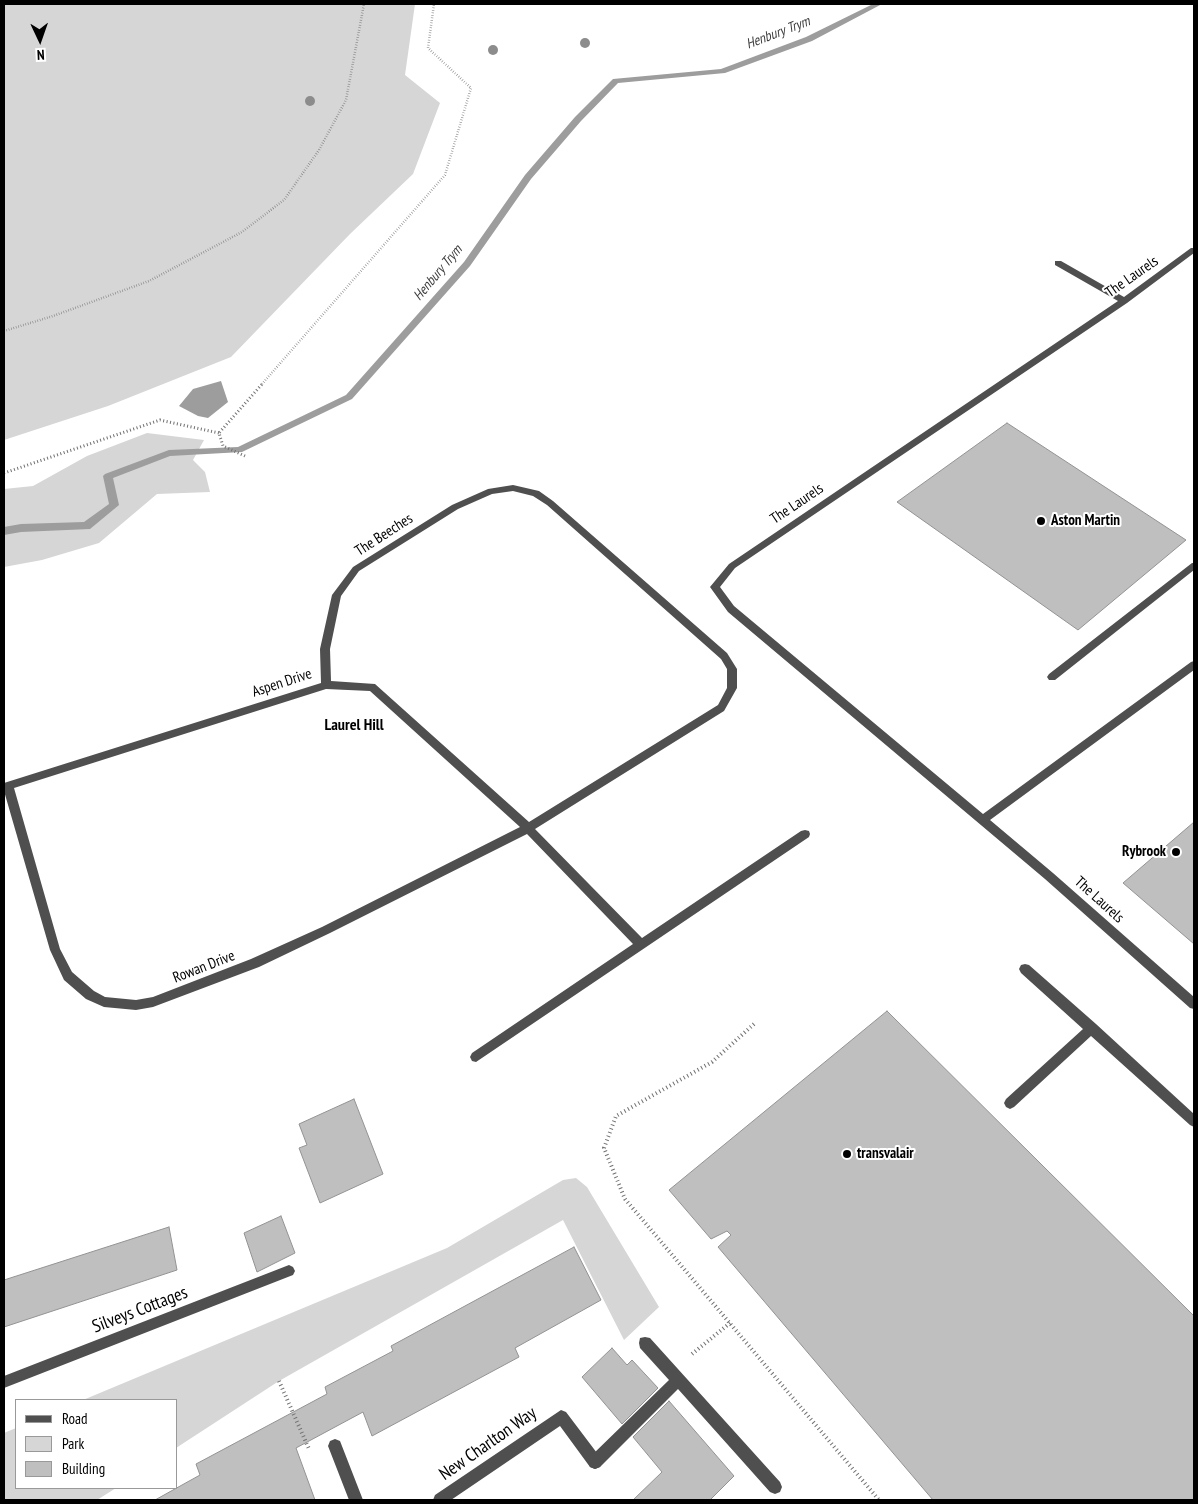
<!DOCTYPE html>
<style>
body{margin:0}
#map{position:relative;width:1198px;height:1504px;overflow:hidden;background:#fff;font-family:"PT Sans Narrow",sans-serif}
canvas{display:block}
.frame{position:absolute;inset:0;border:5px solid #000;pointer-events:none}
.legend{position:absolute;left:15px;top:1399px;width:162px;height:90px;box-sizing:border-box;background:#fff;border:1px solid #999;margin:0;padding:6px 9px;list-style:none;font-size:15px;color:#000}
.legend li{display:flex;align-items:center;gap:10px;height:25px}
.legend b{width:25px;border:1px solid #999}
.north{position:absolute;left:15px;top:15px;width:50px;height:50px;-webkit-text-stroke:4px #fff;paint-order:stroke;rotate:177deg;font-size:14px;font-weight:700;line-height:20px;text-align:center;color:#000}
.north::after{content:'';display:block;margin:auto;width:18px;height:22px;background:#000;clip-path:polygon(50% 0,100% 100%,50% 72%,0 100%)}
</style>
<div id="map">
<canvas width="1198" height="1504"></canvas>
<div class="frame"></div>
<ul class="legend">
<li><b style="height:6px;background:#4f4f4f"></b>Road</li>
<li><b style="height:14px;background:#d6d6d6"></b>Park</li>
<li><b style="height:14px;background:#bfbfbf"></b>Building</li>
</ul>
<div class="north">N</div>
</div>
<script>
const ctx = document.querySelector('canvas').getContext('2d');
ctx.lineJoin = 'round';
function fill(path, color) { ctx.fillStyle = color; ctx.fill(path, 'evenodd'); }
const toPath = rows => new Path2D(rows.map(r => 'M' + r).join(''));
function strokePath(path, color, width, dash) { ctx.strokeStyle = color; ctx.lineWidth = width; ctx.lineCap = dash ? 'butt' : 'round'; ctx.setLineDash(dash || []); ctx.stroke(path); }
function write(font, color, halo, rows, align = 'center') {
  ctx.font = font + ' "PT Sans Narrow",sans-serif'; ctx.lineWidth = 4; ctx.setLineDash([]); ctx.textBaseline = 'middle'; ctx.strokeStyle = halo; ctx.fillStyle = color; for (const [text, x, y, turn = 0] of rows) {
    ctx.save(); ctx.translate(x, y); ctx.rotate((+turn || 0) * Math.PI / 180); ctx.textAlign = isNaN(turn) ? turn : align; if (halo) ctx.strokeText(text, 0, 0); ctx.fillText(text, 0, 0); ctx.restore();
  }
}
fill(toPath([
 [4,4,415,4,405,75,440,103,413,174,350,234,231,357,108,406,4,440],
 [147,433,204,440,193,460,205,472,210,492,157,494,99,543,42,560,4,567,4,489,33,486,87,456],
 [576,1178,587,1187,659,1307,624,1340,563,1220,279,1381,176,1448,176,1400,83,1400,447,1248,563,1180],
 [16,1428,16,1488,116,1488,97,1500,4,1500,4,1433]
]), '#d6d6d6');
fill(toPath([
 [221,381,228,402,208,418,198,416,179,406,193,389]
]), '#9d9d9d');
fill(toPath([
 [873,4,882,4,812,41,725,73,618,83,581,121,531,179,470,266,352,399,242,452,170,456,113,478,119,505,90,529,21,532,4,535,4,527,21,524,84,522,109,504,103,476,105,474,169,450,238,447,346,395,464,262,525,175,575,117,613,79,721,69,806,37,873,4]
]), '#9d9d9d');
const building = toPath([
 [1007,423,1186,540,1078,630,897,502,1007,423],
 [1194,822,1194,944,1123,883,1194,822],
 [887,1011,1194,1316,1194,1500,933,1500,718,1247,731,1235,727,1231,711,1239,669,1190,887,1011],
 [354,1099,383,1174,320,1203,299,1148,307,1145,299,1124,354,1099],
 [281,1216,295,1253,257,1272,244,1233,281,1216],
 [169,1227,177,1270,4,1327,4,1280,169,1227],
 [574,1247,601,1300,515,1348,519,1357,372,1436,363,1412,296,1448,315,1500,155,1500,200,1475,196,1464,327,1394,325,1387,393,1351,391,1346,574,1247],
 [612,1348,627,1365,632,1360,658,1388,622,1424,582,1377,612,1348],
 [669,1401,734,1476,710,1500,633,1500,662,1472,633,1437,669,1401]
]);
fill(building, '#bfbfbf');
strokePath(building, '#939393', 1);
strokePath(toPath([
 [4,331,53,316,149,281,242,232,284,200,319,150,346,100,364,4],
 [262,384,445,175,471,88,428,48,434,4]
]), '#717171', 2.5, [0.5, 2]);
strokePath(toPath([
 [245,456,223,446,219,433,263,383],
 [4,473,160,420,219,433]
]), '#717171', 3, [1, 2.5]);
strokePath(toPath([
 [754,1024,712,1062,616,1116,604,1148,625,1199,879,1500],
 [692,1354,730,1323],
 [279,1381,309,1449]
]), '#717171', 4, [1, 3]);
fill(toPath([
 [1191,248,1194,248,1194,253,1127,303,735,568,720,587,734,606,983,814,1191,662,1194,661,1194,670,990,820,1053,873,1194,997,1194,1009,1190,1008,1045,879,728,612,710,587,729,564,1118,301,1055,265,1055,261,1061,261,1124,297,1191,248],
 [1192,563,1194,563,1194,570,1055,680,1049,680,1047,677,1049,674,1192,563],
 [1025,964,1029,965,1096,1024,1194,1114,1194,1127,1190,1125,1091,1036,1014,1107,1010,1109,1006,1107,1004,1103,1006,1099,1083,1029,1021,973,1019,969,1021,965,1025,964],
 [645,1337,650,1338,780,1482,782,1487,780,1492,775,1494,770,1492,678,1389,600,1467,595,1469,590,1467,588,1462,590,1457,669,1380,640,1348,639,1343,640,1338,645,1337]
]), '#4f4f4f');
fill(toPath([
 [513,485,539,491,553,501,727,653,737,669,737,688,724,711,535,829,642,938,801,831,805,830,809,831,810,834,809,837,476,1062,472,1061,470,1057,472,1053,633,944,527,834,330,933,259,967,153,1007,136,1010,104,1007,86,999,64,980,50,950,4,791,4,783,321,683,320,649,332,595,353,567,452,505,488,489,513,485],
 [513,491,533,496,547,505,721,659,727,669,727,688,718,705,529,822,375,684,331,681,330,649,341,596,359,571,458,509,492,494,513,491],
 [326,689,370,691,520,827,322,927,251,959,153,997,136,1000,105,997,94,991,72,972,60,949,14,788,326,689],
 [289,1265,293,1267,295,1271,293,1275,4,1388,4,1376,289,1265],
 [561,1410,566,1412,600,1457,602,1462,600,1467,595,1469,590,1467,560,1426,451,1500,433,1500,435,1495,561,1410],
 [335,1439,340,1441,363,1500,349,1500,328,1446,330,1441,335,1439]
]), '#4f4f4f');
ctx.fillStyle = '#8c8c8c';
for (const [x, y] of [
 [585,43],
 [493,50],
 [310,101]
]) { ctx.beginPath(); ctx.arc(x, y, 5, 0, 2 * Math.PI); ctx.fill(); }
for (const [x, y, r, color] of [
 [1041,521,5,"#000"],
 [1176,852,5,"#000"],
 [847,1154,5,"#000"]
]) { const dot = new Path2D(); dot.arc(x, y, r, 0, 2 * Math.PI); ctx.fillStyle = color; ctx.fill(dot); strokePath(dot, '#fff', 2); }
write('italic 14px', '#3e3e3e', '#fff', [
 ["Henbury Trym",778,33,-21],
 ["Henbury Trym",438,273,-50]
]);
write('15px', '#000', '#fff', [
 ["The Laurels",1132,277,-35],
 ["The Laurels",797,504,-34],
 ["The Beeches",384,535,-33],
 ["Aspen Drive",282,683,-18],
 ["The Laurels",1099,900,42],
 ["Rowan Drive",204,967,-21]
]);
write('bold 15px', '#000', '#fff', [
 ["Aston Martin",1051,521],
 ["Rybrook",1166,852,"right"],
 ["transvalair",857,1154]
], 'left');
write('bold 16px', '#000', '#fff', [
 ["Laurel Hill",354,725]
]);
write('18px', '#000', '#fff', [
 ["Silveys Cottages",140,1310,-21],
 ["New Charlton Way",488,1444,-35]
]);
</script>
